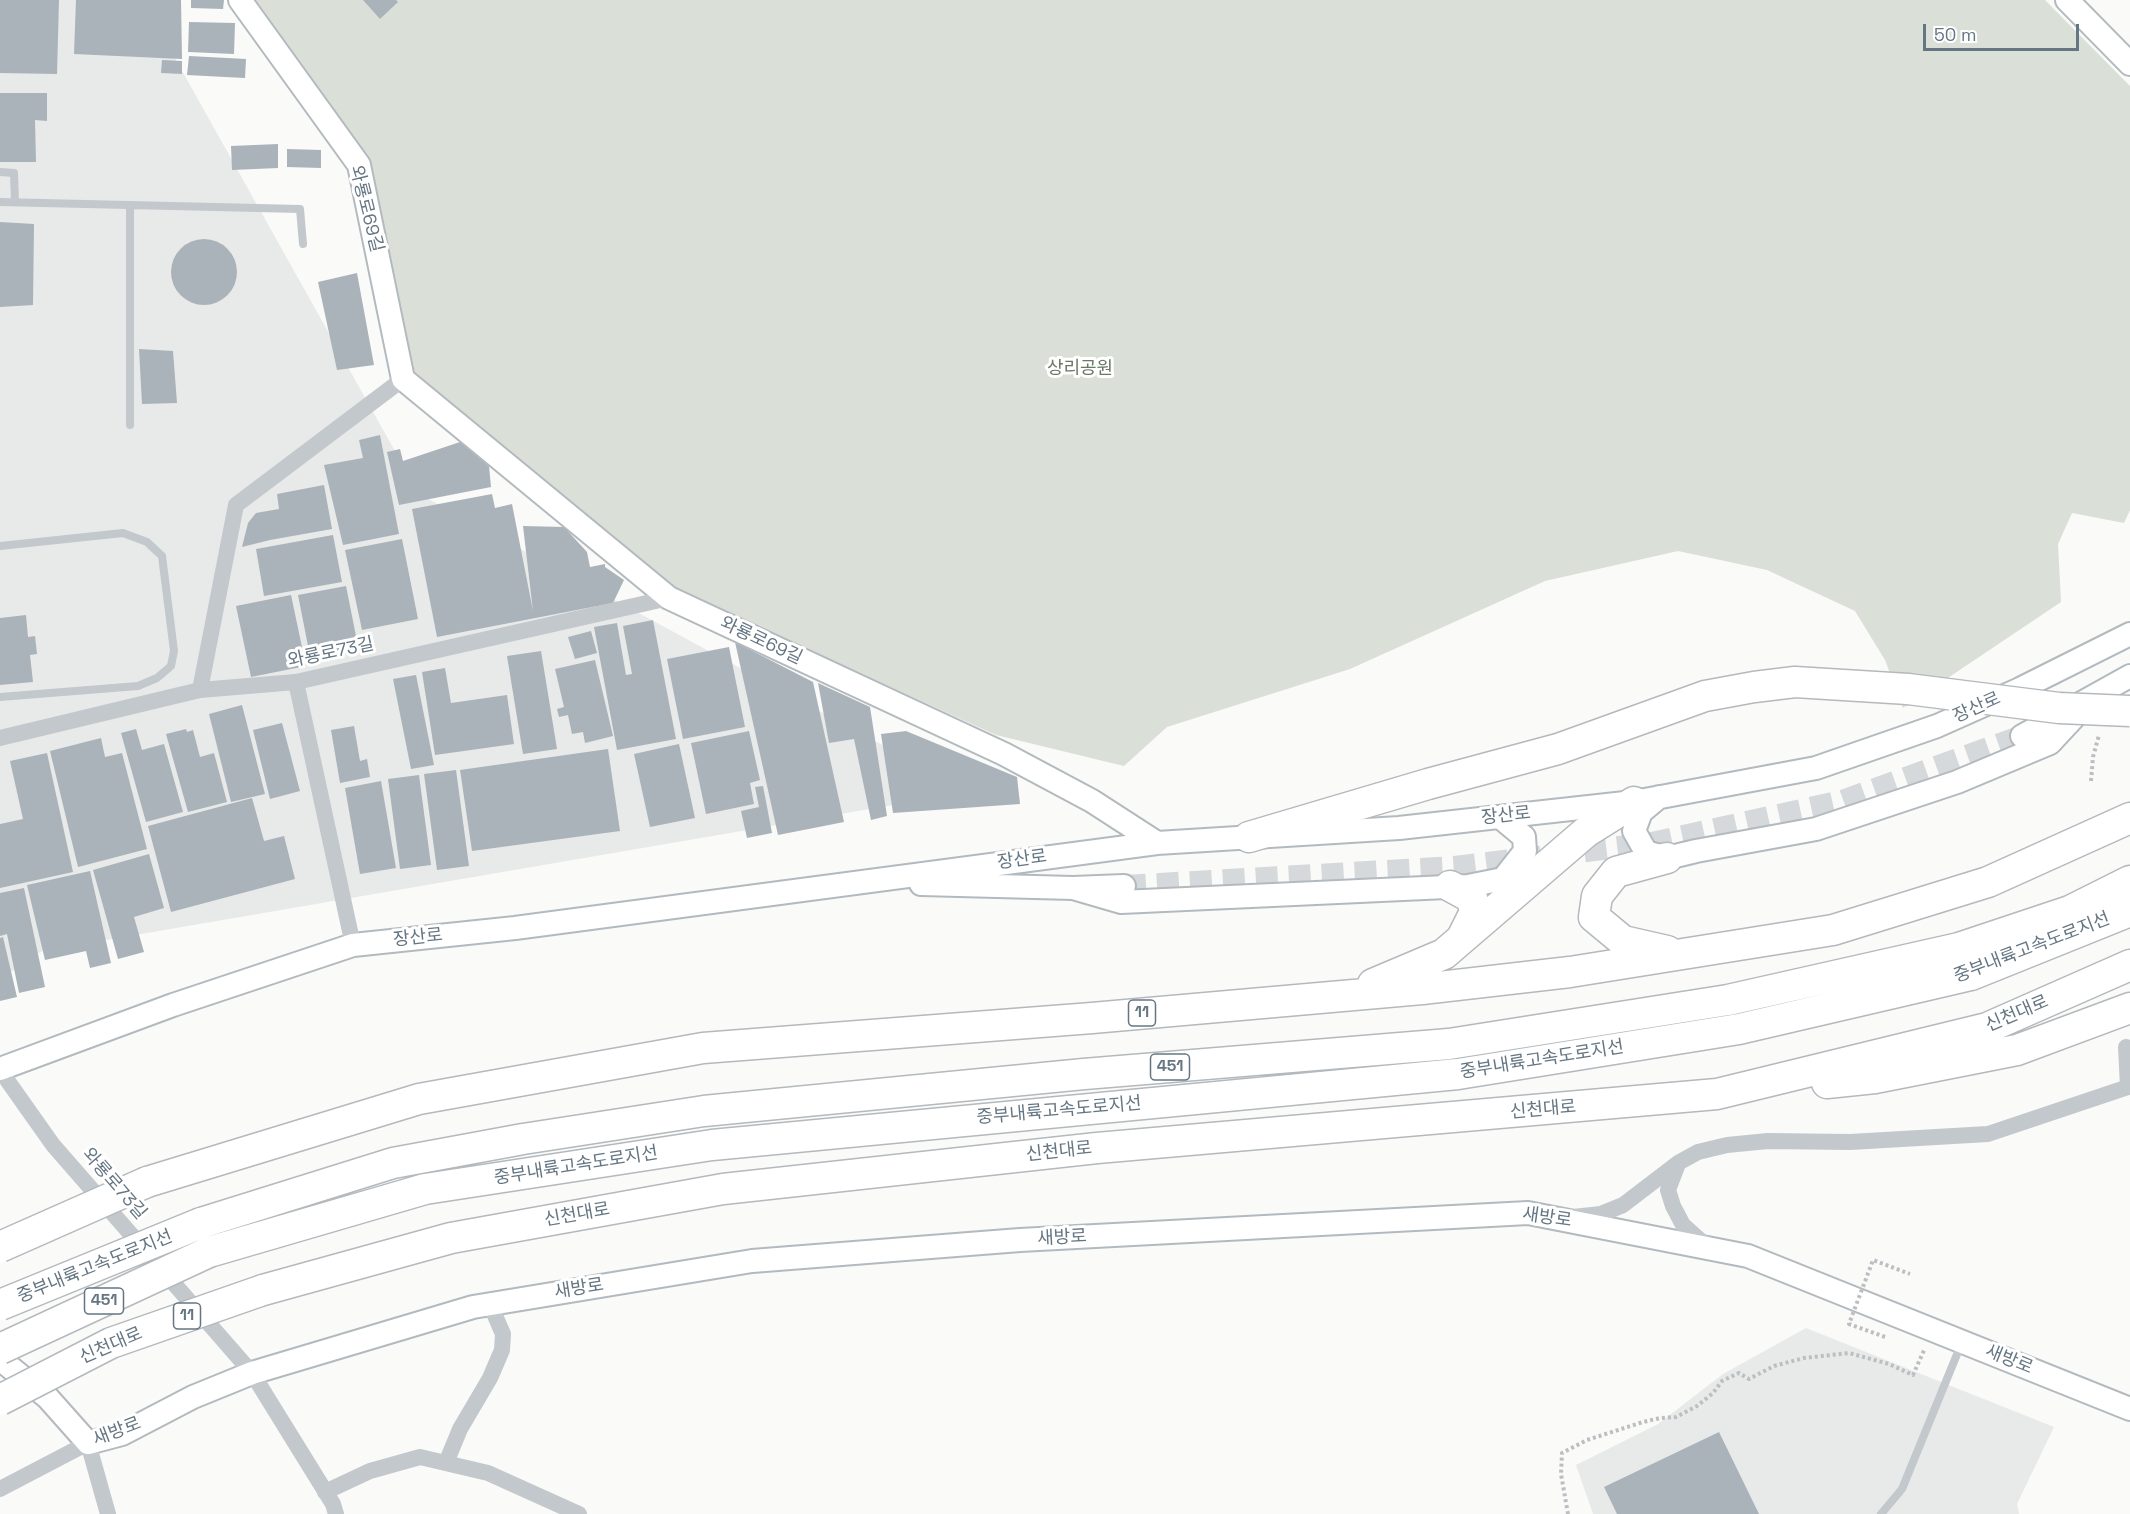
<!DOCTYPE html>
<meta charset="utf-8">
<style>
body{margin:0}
#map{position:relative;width:2130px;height:1514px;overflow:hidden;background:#fafaf8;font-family:"Space Grotesk",sans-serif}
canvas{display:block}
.scale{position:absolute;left:1923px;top:24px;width:156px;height:27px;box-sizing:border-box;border:3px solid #657683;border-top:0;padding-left:8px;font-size:18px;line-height:21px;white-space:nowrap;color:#657683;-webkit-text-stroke:4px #fff;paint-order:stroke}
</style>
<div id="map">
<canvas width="2130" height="1514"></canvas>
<div class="scale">50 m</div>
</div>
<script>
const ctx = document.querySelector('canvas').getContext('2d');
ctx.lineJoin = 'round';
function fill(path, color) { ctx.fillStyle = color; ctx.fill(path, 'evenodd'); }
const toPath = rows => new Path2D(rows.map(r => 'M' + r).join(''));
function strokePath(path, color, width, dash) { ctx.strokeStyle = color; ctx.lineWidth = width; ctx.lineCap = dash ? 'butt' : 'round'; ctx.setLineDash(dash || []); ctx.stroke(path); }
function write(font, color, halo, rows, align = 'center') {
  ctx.font = font + ' "Space Grotesk","Noto Sans KR",sans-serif'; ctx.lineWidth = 6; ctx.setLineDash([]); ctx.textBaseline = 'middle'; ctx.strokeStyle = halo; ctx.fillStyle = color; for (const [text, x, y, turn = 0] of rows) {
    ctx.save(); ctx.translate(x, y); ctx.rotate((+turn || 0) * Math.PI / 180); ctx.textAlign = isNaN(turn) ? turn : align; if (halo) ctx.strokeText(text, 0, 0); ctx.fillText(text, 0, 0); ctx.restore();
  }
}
fill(toPath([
 [0,0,178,0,167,44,419,494,969,792,42,951,0,979],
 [1806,1328,2054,1427,2017,1504,2019,1514,1593,1514,1576,1465,1658,1424,1723,1374]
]), '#e8e9e9');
fill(toPath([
 [256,0,2045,0,2130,86,2130,510,2124,523,2072,513,2058,544,2061,602,1903,708,1885,660,1855,611,1767,570,1678,551,1545,581,1350,669,1167,727,1124,766,996,735,677,590,410,369,370,159]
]), '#dadfd7');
fill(toPath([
 [0,0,59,0,57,74,0,73],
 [76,0,181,0,182,59,74,54],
 [191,0,224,0,223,9,191,8],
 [363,0,396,0,398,2,380,19],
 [189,22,235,23,234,54,188,52],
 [189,56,246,59,245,78,187,75],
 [162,60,182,61,182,74,161,73],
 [0,93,47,93,47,121,35,120,36,162,0,162],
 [278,144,278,168,232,170,231,146],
 [287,149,321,150,321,168,287,167],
 [0,222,34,224,33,305,0,307],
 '171 272a33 33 0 1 1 66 0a33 33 0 1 1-66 0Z',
 [357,273,374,365,337,370,318,282],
 [139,349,173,351,177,403,142,404],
 [380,435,399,534,343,545,324,465,363,458,359,440],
 [460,442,489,466,491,487,399,505,387,452,400,449,403,461],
 [324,485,332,529,270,540,242,547,248,523,256,513,279,509,277,494],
 [492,494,495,508,512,504,533,611,523,526,564,527,587,552,590,567,605,564,605,567,624,580,613,603,437,637,412,509],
 [333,535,342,582,264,596,256,549],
 [402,539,418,619,362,630,345,550],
 [346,586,358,646,310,656,298,595],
 [291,595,306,666,251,677,236,606],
 [26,615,28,637,35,636,37,654,30,655,33,682,0,685,0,618],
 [653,620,676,739,617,750,594,627,617,623,626,675,632,674,623,626],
 [591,631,597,653,575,659,568,637],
 [735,642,813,682,844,822,778,835],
 [729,647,745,727,683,739,667,659],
 [541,651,557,749,523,754,507,656],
 [595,660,613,736,585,743,583,732,572,734,568,715,559,717,557,709,564,707,555,669],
 [445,668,451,703,507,695,514,744,435,755,422,672],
 [416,675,434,765,411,769,393,679],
 [818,683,870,707,887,816,871,820,854,739,829,743],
 [242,705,265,794,231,802,209,714],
 [282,723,300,791,270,799,253,730],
 [354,726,360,761,367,759,370,777,340,783,331,730],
 [136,729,142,750,164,744,183,812,146,822,121,733],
 [186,729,187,732,193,730,200,757,214,753,227,802,188,812,166,734],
 [749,731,760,780,750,783,754,804,706,814,691,743],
 [906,731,1017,777,1020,804,893,813,881,734],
 [101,738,105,757,122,753,147,849,78,867,50,751],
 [679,744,695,818,650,827,634,754],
 [608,749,620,831,472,851,460,770],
 [47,753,73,872,0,888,0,824,23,819,10,761],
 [456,770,469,866,437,870,424,774],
 [419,775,431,865,400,869,388,779],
 [381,781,396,868,360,874,345,788],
 [763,786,772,833,747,838,741,811,759,807,755,787],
 [252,798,264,841,284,836,295,879,171,912,148,826],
 [149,854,164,908,134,917,144,952,118,959,93,870],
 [90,871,111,963,90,968,86,951,45,960,27,885],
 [24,888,45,987,19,993,7,934,0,936,0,893],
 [3,937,17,997,0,1001,0,938],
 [1719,1432,1759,1514,1617,1514,1604,1487]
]), '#aab3b9');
strokePath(toPath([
 [1124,886,1455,867,1652,843,1842,801,2022,736]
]), '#d5d9db', 22, [22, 11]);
const secondary = toPath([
 [240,0,359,165,403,379,669,598,1004,754,1092,801,1157,843],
 [2067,0,2130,64],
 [2022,736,2130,676],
 [1659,797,1641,812,1634,831,1646,852,1667,858,1696,851,1816,829,1957,782,2050,743,2089,701],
 [921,884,1073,888,1124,886],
 [1073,888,1121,902,1468,886,1503,879,1525,851,1524,837,1500,817],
 [0,1069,173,1005,353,945,515,928,1157,843,1399,828,1634,802,1816,768,1937,726,2020,689,2130,634],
 [0,1359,48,1398,88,1443,122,1434,193,1397,252,1373,473,1307,752,1261,1020,1240,1528,1213,1748,1256,2130,1409]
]);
const highway = toPath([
 [1249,837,1428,784,1558,749,1705,696,1754,687,1795,682,1908,689],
 [1450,886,1472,898,1475,912,1462,938],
 [1667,951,1623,941,1594,917,1597,896,1616,872,1667,858],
 [1373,984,1444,954,1586,832,1634,802],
 [1827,1083,1875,1078,2017,1050,2130,1008],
 [147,1182,419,1099,703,1048,1092,1018,1422,989,1570,972,1833,930,1988,882,2130,818],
 [201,1223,393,1163,523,1139,704,1111,1084,1074,1449,1044,1728,1000,1959,948,2070,911,2130,881],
 [209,1252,425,1189,712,1145,1458,1074,1739,1029,1971,975,2130,911],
 [263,1290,451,1238,723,1189,1097,1148,1717,1094,1987,1028,2130,965]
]);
strokePath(secondary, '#b3babf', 26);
strokePath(highway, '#b4b9bd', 33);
strokePath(toPath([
 [2091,781,2093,757,2099,735],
 [1568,1514,1561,1474,1562,1453,1587,1440,1643,1422,1660,1418,1676,1417,1697,1406,1713,1393,1722,1381,1739,1373,1749,1379,1774,1366,1804,1358,1849,1353,1889,1364,1913,1375,1925,1348]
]), '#bbbfc2', 4, [3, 3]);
strokePath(toPath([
 [0,172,14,173,15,202],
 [0,202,300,209,303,244],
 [130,425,130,205],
 [0,546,123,533,147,542,162,556,174,651,171,666,157,678,138,686,0,697],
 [1881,1514,1902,1489,1962,1342]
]), '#c3c8cc', 8);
strokePath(toPath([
 [296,682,353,945],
 [200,690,236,505,403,379],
 [0,738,200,690,296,682,669,598],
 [0,1070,53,1145,252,1373,333,1504,336,1514],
 [1678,1164,1668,1190,1673,1206,1683,1225,1702,1242,1710,1246],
 [1573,1217,1601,1214,1623,1205,1678,1163,1698,1152,1727,1145,1768,1141,1850,1142,1988,1134,2128,1087,2126,1047],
 [446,1463,460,1429,490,1378,502,1350,503,1334,490,1304],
 [0,1489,88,1443,108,1514],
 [325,1492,370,1471,420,1457,488,1473,579,1514]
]), '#c3c8cc', 16);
strokePath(secondary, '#fff', 22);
strokePath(highway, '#fff', 30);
const highwayBridge = toPath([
 [1908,689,2059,708,2130,711],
 [0,1247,147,1182],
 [0,1305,201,1223],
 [0,1349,209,1252],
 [0,1400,111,1343,263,1290]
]);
strokePath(highwayBridge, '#b4b9bd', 33, []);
strokePath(toPath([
 [1885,1337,1849,1324,1873,1260,1910,1274]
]), '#bbbfc2', 4, [3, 3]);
strokePath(highwayBridge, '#fff', 30);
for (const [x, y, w] of [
 [1142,1013,27],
 [1170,1067,39],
 [104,1301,39],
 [187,1316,27]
]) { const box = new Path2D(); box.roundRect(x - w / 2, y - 13, w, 26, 4.5); ctx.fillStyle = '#fff'; ctx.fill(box); strokePath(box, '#657683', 1.5); }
write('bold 16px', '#657683', null, [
 ["11",1142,1013],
 ["451",1170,1067],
 ["451",104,1301],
 ["11",187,1316]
]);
write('18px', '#657683', '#fff', [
 ["와룡로69길",366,209,76],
 ["와룡로69길",761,641,25],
 ["와룡로73길",331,653,-12],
 ["장산로",1977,708,-24],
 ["장산로",1506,816,-6],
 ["장산로",1022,860,-8],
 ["장산로",418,938,-6],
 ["중부내륙고속도로지선",2032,948,-21],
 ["신천대로",2017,1014,-23],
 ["중부내륙고속도로지선",1542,1060,-9],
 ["신천대로",1543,1110,-5],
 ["중부내륙고속도로지선",1059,1111,-5],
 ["신천대로",1059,1152,-6],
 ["중부내륙고속도로지선",576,1166,-9],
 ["와룡로73길",114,1184,49],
 ["신천대로",577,1215,-10],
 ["새방로",1547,1218,8],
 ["새방로",1062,1238,-3],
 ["중부내륙고속도로지선",95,1267,-22],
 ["새방로",579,1289,-9],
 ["신천대로",111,1346,-23],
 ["새방로",2009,1360,22],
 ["새방로",117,1432,-21]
]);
write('18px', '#687a64', '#fff', [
 ["상리공원",1080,369]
]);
</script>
